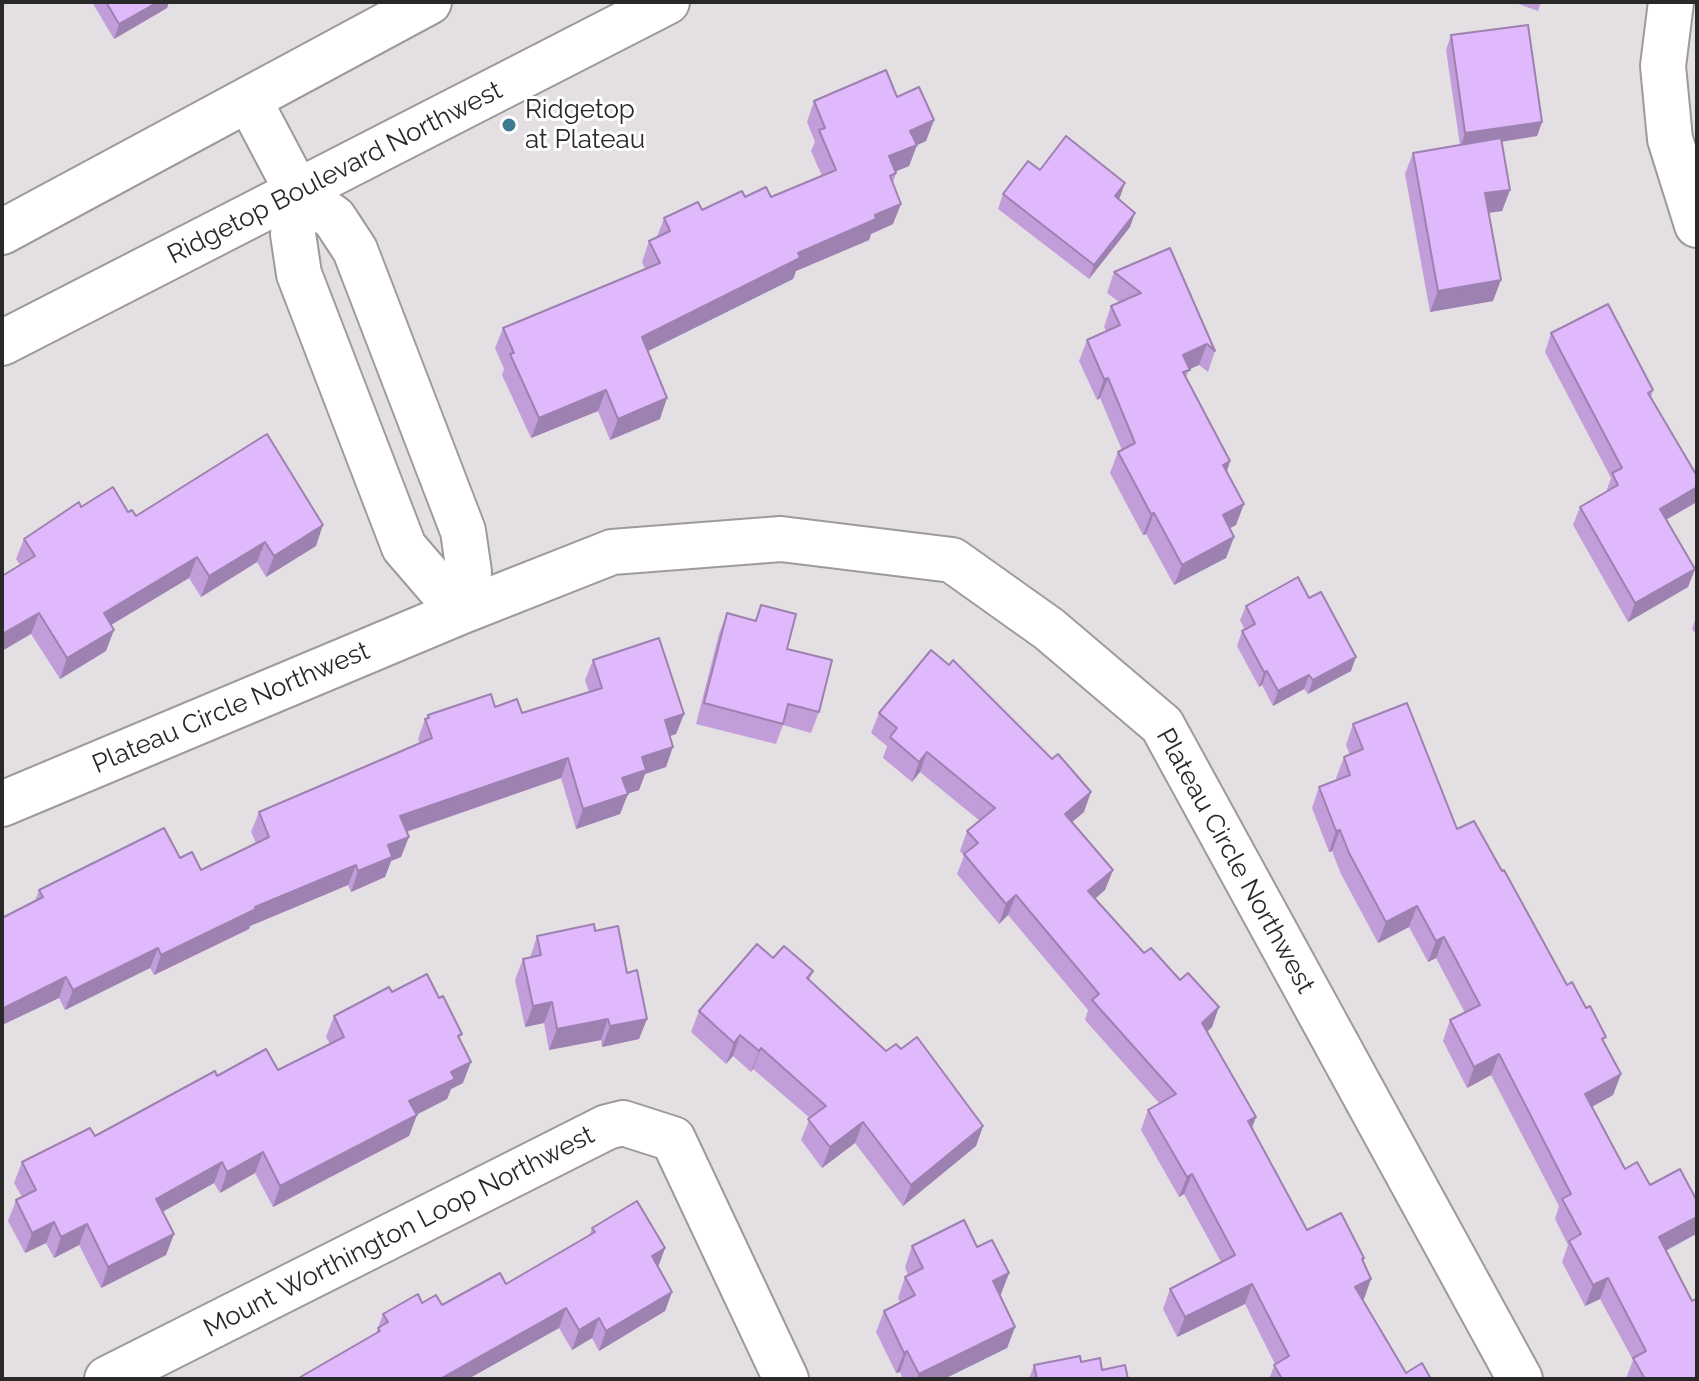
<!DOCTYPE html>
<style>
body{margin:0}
#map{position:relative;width:1699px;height:1381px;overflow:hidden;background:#e4dfe3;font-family:Raleway,sans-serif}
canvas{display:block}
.frame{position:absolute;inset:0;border:4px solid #2a292a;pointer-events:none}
</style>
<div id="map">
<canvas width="1699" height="1381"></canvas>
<div class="frame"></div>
</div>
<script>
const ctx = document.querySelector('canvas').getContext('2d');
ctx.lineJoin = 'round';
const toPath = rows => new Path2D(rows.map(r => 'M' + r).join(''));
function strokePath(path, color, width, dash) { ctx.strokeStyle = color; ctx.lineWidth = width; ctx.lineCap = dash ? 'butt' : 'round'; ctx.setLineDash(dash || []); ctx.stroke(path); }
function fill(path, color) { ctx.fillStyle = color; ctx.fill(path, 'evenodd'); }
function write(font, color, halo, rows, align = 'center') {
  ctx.font = font + ' Raleway,sans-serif'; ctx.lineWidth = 6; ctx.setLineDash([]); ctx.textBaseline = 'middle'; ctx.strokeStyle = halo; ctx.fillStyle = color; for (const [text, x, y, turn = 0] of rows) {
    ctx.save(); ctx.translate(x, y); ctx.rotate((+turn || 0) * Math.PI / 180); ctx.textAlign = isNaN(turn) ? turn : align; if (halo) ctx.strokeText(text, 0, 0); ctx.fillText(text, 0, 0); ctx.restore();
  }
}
const minor = toPath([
 [1671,2,1663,66,1670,139,1697,225],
 [249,100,298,193,334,218,355,250,463,531,469,572,460,612],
 [298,193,293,234,299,274,404,547,460,612],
 [2,804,460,612,612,552,781,539,952,560,1049,629,1162,725,1520,1379],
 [107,1379,607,1127,623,1123,673,1139,786,1379]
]);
const major = toPath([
 [2,232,429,2],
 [2,343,667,2]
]);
strokePath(minor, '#9e999d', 48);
strokePath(major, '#9e999d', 48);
strokePath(minor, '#fff', 44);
strokePath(major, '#fff', 44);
fill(toPath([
 [92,2,169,2,167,8,114,39],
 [1513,2,1541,2,1538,11],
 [1451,35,1542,122,1537,136,1501,142,1510,190,1502,211,1489,213,1493,301,1430,312,1405,174,1413,153,1460,145,1446,50],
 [897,97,934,120,926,141,917,145,909,166,896,171,896,173,893,183,893,224,871,234,869,240,796,271,793,279,648,351,660,419,610,440,598,411,531,438,502,375,504,369,495,348,503,328,645,269,642,262,649,241,657,237,664,218,702,210,745,197,771,197,822,176,811,151,815,142,807,122,814,101],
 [1040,170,1120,197,1118,199,1130,227,1089,279,998,209,1003,194],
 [1114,272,1215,351,1208,372,1199,365,1189,369,1186,378,1230,461,1227,472,1236,525,1230,528,1234,537,1226,558,1174,585,1146,534,1143,535,1110,473,1118,452,1122,450,1100,398,1097,400,1079,361,1087,340,1106,331,1104,327,1111,306,1119,302,1107,293],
 [1551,333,1653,390,1651,398,1697,487,1697,498,1695,503,1666,520,1695,569,1688,587,1628,622,1573,525,1580,507,1606,492,1611,478,1545,352],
 [81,507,128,512,136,516,316,546,266,577,257,562,201,597,189,578,111,625,106,651,60,679,31,634,20,565,16,559,24,539],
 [761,605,787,649,819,712,811,733,783,725,776,744,696,724,719,634,727,613,755,620],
 [1246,606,1351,671,1308,694,1304,689,1273,706,1262,685,1259,687,1237,646,1242,631,1245,630,1240,620],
 [1697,615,1697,635,1692,629],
 [593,660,684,714,676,734,670,736,666,767,645,774,639,790,628,793,620,814,576,829,561,778,407,832,401,857,391,861,385,877,351,892,348,885,250,926,249,929,154,975,150,968,65,1010,59,998,2,1025,2,918,35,901,39,890,180,858,201,870,256,843,251,832,259,812,420,744,418,739,425,719,428,715,495,707,522,713,589,692,585,680],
 [879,713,1084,812,1072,822,1113,870,1105,890,1095,899,1212,1027,1207,1032,1256,1117,1252,1128,1307,1230,1364,1258,1363,1262,1371,1279,1363,1300,1406,1373,1431,1379,1269,1379,1275,1364,1245,1304,1177,1337,1163,1309,1170,1289,1221,1262,1184,1194,1179,1197,1141,1130,1148,1110,1160,1104,1085,1020,1088,1010,1008,915,999,924,957,874,964,856,960,851,967,831,980,821,920,772,912,782,883,758,887,746,871,733],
 [1353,724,1457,829,1567,985,1604,1043,1621,1074,1613,1095,1592,1107,1625,1169,1650,1185,1696,1234,1666,1251,1697,1379,1626,1379,1633,1360,1600,1299,1585,1306,1562,1262,1568,1245,1555,1219,1559,1206,1491,1075,1467,1088,1443,1041,1450,1020,1465,1013,1436,958,1428,962,1409,927,1378,943,1341,874,1332,851,1329,852,1312,808,1319,787,1337,780,1336,778,1344,757,1350,755,1346,745],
 [595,931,647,1019,639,1039,602,1047,601,1040,549,1050,544,1023,525,1027,515,980,523,959,530,958,537,936],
 [773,958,813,971,809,981,886,1051,901,1049,983,1126,976,1146,903,1206,855,1143,822,1168,801,1140,810,1118,753,1069,751,1072,733,1056,726,1064,691,1032,699,1011],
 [392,992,439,998,462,1034,459,1039,463,1083,451,1089,447,1099,416,1115,409,1136,273,1207,255,1173,220,1193,214,1183,162,1212,174,1234,166,1255,101,1288,79,1245,54,1258,46,1243,25,1253,8,1221,16,1200,22,1197,14,1183,22,1162,95,1136,217,1076,278,1070,330,1044,326,1037,334,1016],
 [592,1228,665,1248,658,1267,672,1292,665,1311,599,1351,592,1338,572,1350,559,1328,468,1379,296,1379,376,1333,383,1314,422,1303,442,1305,506,1284,589,1236],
 [912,1246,977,1247,1009,1273,1001,1294,1000,1295,1015,1327,1007,1348,944,1379,903,1379,900,1372,896,1373,876,1332,884,1311,900,1302,898,1298,905,1277,908,1275,905,1267],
 [1081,1362,1128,1379,1029,1379,1034,1365]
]), '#c19ed9');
fill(toPath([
 [158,2,169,2,167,8,114,39,119,24],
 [934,120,926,141,917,145,909,166,882,177,889,156,910,131],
 [1542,122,1537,136,1460,148,1465,133],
 [1125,183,1120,197,1109,211,1115,196],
 [1510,190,1502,211,1478,214,1485,193],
 [901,204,893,224,871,234,869,240,796,271,793,279,634,358,642,337,798,253,875,215],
 [1135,213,1130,227,1089,279,1094,265],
 [1501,280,1493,301,1430,312,1438,291],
 [1207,344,1199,365,1175,376,1183,355],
 [1108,378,1100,398,1097,400,1104,379],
 [606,390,598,411,531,438,539,418],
 [667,398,660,419,610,440,618,419],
 [1230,461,1223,482,1223,465],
 [1697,487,1697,498,1695,503,1653,527,1660,509],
 [1244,504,1236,525,1215,536,1223,515],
 [1154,513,1146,534,1143,535,1151,514],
 [323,525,316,546,266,577,274,556],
 [1234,537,1226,558,1174,585,1182,565],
 [265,542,257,562,201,597,209,576],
 [197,557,189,578,96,634,104,613],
 [1695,569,1688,587,1628,622,1635,603],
 [39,613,31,634,2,651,2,634],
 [114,630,106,651,60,679,67,658],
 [1356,657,1351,671,1308,694,1313,680],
 [1267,671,1262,685,1259,687,1264,672],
 [1309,675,1304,689,1273,706,1278,691],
 [684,714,676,734,658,740,665,720],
 [673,747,666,767,645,774,639,790,615,798,622,778,642,757],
 [927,752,920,772,912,782,919,762],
 [568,758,561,778,393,836,400,816],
 [1091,792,1084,812,1058,834,1065,814],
 [628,794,620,814,576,829,583,809],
 [1340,830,1332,851,1329,852,1336,831],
 [409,837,401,857,391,861,385,877,351,892,358,871,388,845],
 [356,865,348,885,250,926,249,929,154,975,161,955,255,907],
 [1113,870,1105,890,1080,911,1088,891],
 [1016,895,1008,915,999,924,1006,904],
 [1417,906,1409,927,1378,943,1386,922],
 [1444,937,1436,958,1428,962,1436,941],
 [158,948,150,968,65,1010,73,990],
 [66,977,59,998,2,1025,2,1009],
 [552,1002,544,1023,525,1027,533,1006],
 [1219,1007,1212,1027,1195,1043,1202,1023],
 [608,1019,601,1040,549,1050,557,1029],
 [647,1019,639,1039,602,1047,610,1026],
 [740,1035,733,1056,726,1064,734,1043],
 [761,1048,753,1069,751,1072,759,1051],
 [1499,1054,1491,1075,1467,1088,1474,1067],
 [471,1062,463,1083,451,1089,447,1099,402,1122,409,1101,451,1072],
 [1621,1074,1613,1095,1577,1115,1585,1094],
 [417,1115,409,1136,273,1207,280,1186],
 [1256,1117,1248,1137,1248,1121],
 [863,1122,855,1143,822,1168,830,1147],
 [983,1126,976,1146,903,1206,911,1185],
 [263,1152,255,1173,220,1193,227,1172],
 [222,1162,214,1183,148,1220,156,1199],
 [1192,1174,1184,1194,1179,1197,1187,1177],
 [1697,1217,1696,1234,1651,1258,1659,1237],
 [54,1222,46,1243,25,1253,32,1233],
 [87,1224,79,1245,54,1258,61,1237],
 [174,1234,166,1255,101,1288,108,1267],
 [665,1248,658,1267,652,1256],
 [1009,1273,1001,1294,985,1302,993,1281],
 [1608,1278,1600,1299,1585,1306,1593,1285],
 [1371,1279,1364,1299,1348,1307,1355,1287],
 [1252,1284,1245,1304,1177,1337,1185,1317],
 [672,1292,665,1311,599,1351,606,1331],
 [566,1308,559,1328,468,1379,440,1379],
 [599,1318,592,1338,572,1350,579,1330],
 [1015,1327,1007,1348,944,1379,917,1379,919,1374],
 [907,1351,900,1372,896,1373,904,1353]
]), '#9d81b0');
const building = toPath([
 [106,2,158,2,119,24,106,2],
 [1528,25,1542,122,1465,133,1451,35,1528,25],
 [886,70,897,97,919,87,934,120,910,131,917,145,889,156,896,173,890,176,901,204,875,215,876,219,798,253,800,258,642,337,667,398,618,419,606,390,539,418,510,354,514,353,503,328,660,263,649,241,670,231,664,218,698,202,702,210,742,191,745,197,766,187,771,197,836,170,819,130,825,128,814,101,886,70],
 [1066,136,1125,183,1115,196,1135,213,1094,265,1003,194,1028,161,1040,170,1066,136],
 [1501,138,1510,190,1485,193,1501,280,1438,291,1413,153,1501,138],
 [1170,248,1215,351,1207,344,1183,355,1190,370,1183,372,1230,461,1223,465,1244,504,1223,515,1234,537,1182,565,1154,513,1151,514,1118,452,1135,443,1108,378,1104,379,1087,340,1120,325,1111,306,1141,293,1114,272,1170,248],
 [1608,304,1653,390,1648,393,1697,476,1697,487,1660,509,1695,569,1635,603,1580,507,1618,485,1612,473,1622,468,1551,333,1608,304],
 [267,434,323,525,274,556,265,542,209,576,197,557,104,613,114,630,67,658,39,613,2,634,2,576,35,556,24,539,79,502,81,507,113,487,128,512,132,510,136,516,267,434],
 [1298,577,1309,598,1321,592,1356,657,1313,680,1309,675,1278,691,1267,671,1264,672,1242,631,1255,624,1246,606,1298,577],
 [761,605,796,614,787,649,832,660,819,712,788,704,783,724,704,703,727,613,756,621,761,605],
 [659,638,684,714,665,720,673,747,642,757,646,770,622,778,628,794,583,809,568,758,400,816,409,837,388,845,392,857,358,871,356,865,255,907,256,909,161,955,158,948,73,990,66,977,2,1009,2,918,43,897,39,890,164,828,180,858,192,852,201,870,269,837,259,812,432,738,425,719,429,718,428,715,491,694,495,707,517,699,522,713,602,688,593,660,659,638],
 [931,650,949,665,953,660,1052,759,1058,754,1091,792,1065,814,1113,870,1088,891,1144,953,1151,948,1180,980,1188,973,1219,1007,1202,1023,1256,1117,1248,1121,1307,1230,1341,1213,1364,1258,1362,1259,1371,1279,1355,1287,1406,1373,1422,1363,1431,1379,1282,1379,1274,1365,1289,1356,1252,1284,1185,1317,1170,1289,1235,1255,1192,1174,1187,1177,1148,1110,1176,1094,1092,1000,1099,994,1016,895,1006,904,964,854,978,843,967,831,995,808,927,752,919,762,890,737,897,728,879,713,931,650],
 [1407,703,1457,829,1474,821,1502,871,1504,870,1567,985,1572,982,1586,1008,1590,1006,1606,1037,1602,1039,1621,1074,1585,1094,1625,1169,1637,1162,1650,1185,1680,1169,1697,1201,1697,1217,1659,1237,1692,1301,1697,1298,1697,1379,1645,1379,1633,1358,1646,1351,1608,1278,1593,1285,1569,1241,1581,1234,1562,1199,1571,1194,1499,1054,1474,1067,1450,1020,1480,1005,1444,937,1436,941,1417,906,1386,922,1349,853,1340,830,1336,831,1319,787,1350,775,1344,757,1363,749,1353,724,1407,703],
 [594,924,595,931,618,926,627,973,637,970,647,1019,610,1026,608,1019,557,1029,552,1002,533,1006,523,959,541,955,537,936,594,924],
 [757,944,773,958,784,946,813,971,807,978,886,1051,896,1044,901,1049,917,1037,983,1126,911,1185,863,1122,830,1147,808,1119,826,1106,761,1048,759,1051,740,1035,734,1043,699,1011,757,944],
 [427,974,439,998,443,996,462,1034,458,1036,471,1062,451,1072,455,1079,409,1101,417,1115,280,1186,263,1152,227,1172,222,1162,156,1199,174,1234,108,1267,87,1224,61,1237,54,1222,32,1233,16,1200,36,1190,22,1162,90,1128,95,1136,215,1071,217,1076,266,1049,278,1070,344,1037,334,1016,389,987,392,992,427,974],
 [637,1201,665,1248,652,1256,672,1292,606,1331,599,1318,579,1330,566,1308,440,1379,297,1379,380,1331,378,1328,388,1322,383,1314,418,1294,422,1303,436,1295,442,1305,500,1273,506,1284,595,1232,592,1228,637,1201],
 [964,1220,977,1247,992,1240,1009,1273,993,1281,1015,1327,919,1374,907,1351,904,1353,884,1311,915,1295,905,1277,923,1268,912,1246,964,1220],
 [1080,1356,1081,1362,1100,1358,1102,1370,1125,1365,1128,1379,1037,1379,1034,1365,1080,1356]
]);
fill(building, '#e0b8fc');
strokePath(building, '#9d81b0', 2);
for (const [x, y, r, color] of [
 [509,125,8,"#3d7990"]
]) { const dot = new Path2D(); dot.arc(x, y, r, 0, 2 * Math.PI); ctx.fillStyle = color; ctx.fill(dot); strokePath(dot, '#fff', 3); }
write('26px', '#2a292a', '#fff', [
 ["Ridgetop",525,110],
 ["at Plateau",525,140]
], 'left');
write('26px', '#2a292a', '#fff', [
 ["Ridgetop Boulevard Northwest",335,173,-27],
 ["Plateau Circle Northwest",231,708,-23],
 ["Plateau Circle Northwest",1235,861,61],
 ["Mount Worthington Loop Northwest",399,1232,-27]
]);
</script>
